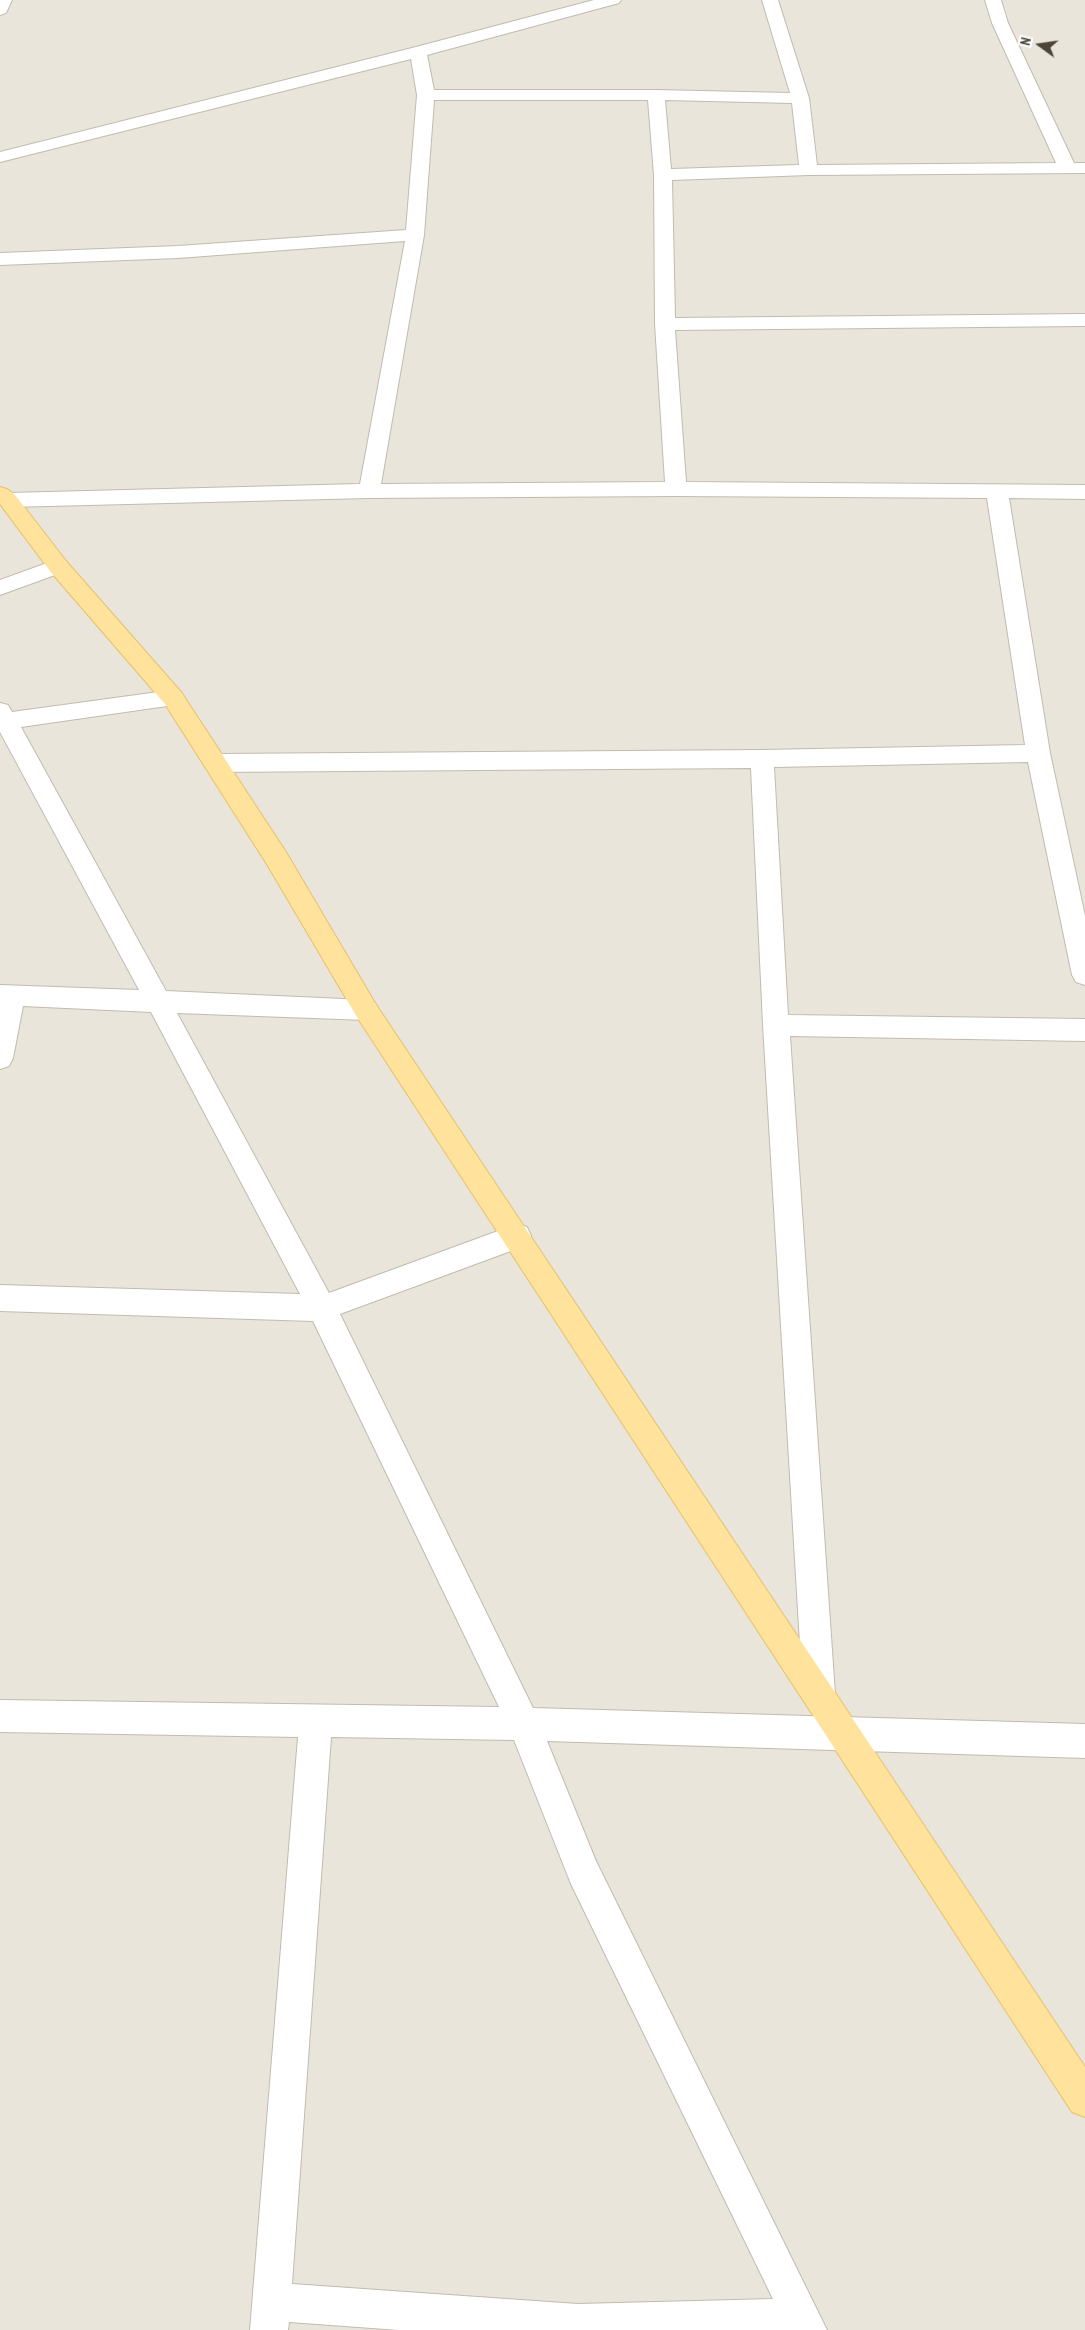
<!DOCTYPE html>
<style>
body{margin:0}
#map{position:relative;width:1085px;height:2330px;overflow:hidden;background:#f6f3ec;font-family:"PT Sans Narrow",sans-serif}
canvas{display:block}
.north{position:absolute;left:1015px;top:20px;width:50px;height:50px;-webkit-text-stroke:4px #fff;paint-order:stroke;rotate:284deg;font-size:14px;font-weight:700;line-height:20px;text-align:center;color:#4b4439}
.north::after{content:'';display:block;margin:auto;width:18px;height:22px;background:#4b4439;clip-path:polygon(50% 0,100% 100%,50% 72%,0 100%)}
</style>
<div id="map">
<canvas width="1085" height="2330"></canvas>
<div class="north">N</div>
</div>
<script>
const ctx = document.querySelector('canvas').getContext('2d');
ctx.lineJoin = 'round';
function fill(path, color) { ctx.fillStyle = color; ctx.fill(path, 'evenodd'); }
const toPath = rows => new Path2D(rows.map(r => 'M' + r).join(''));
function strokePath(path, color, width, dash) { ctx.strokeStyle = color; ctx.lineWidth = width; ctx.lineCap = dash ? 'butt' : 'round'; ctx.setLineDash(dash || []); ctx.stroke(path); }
fill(toPath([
 [0,0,1085,0,1085,2330,0,2330]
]), '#eae5da');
const minor = toPath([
 [0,0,12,0,6,13,0,15,0,0],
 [594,0,621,0,619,3,427,55,434,90,656,90,790,93,762,0,778,0,809,98,817,165,1056,163,992,23,985,0,1001,0,1008,23,1074,163,1085,163,1085,173,809,175,672,180,675,318,1085,314,1085,326,675,330,686,482,1085,485,1085,499,1009,498,1050,753,1085,916,1085,985,1076,982,1072,975,1028,762,774,767,788,1015,1085,1019,1085,1041,790,1036,835,1694,831,1706,819,1710,807,1706,803,1694,763,1025,751,768,215,772,207,769,203,763,207,757,215,754,762,750,1025,745,987,498,676,496,369,498,8,507,0,504,1,495,8,493,360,484,405,241,178,258,0,265,0,253,178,246,406,230,417,95,411,59,0,162,0,152,412,48,594,0],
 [434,100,648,100,654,175,655,324,665,482,381,484,424,235,434,100],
 [665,100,792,103,799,165,671,169,665,100],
 [58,559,66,561,69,566,66,571,0,595,0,580,58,559],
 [173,690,181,692,185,698,181,704,21,727,166,991,366,1000,375,1003,379,1010,375,1017,366,1020,177,1013,329,1293,517,1224,527,1227,531,1236,527,1245,340,1314,533,1708,1085,1724,1085,1758,547,1741,596,1861,827,2330,399,2330,289,2322,288,2330,250,2330,298,1737,0,1732,0,1700,499,1707,313,1321,0,1311,0,1285,300,1294,151,1012,23,1006,13,1058,9,1066,0,1069,0,985,139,990,0,732,0,703,8,705,12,712,173,690],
 [331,1737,514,1740,571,1884,773,2299,578,2304,292,2284,331,1737]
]);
const major = toPath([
 [0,487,7,489,15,495,66,561,181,692,286,852,375,1003,1085,2067,1085,2117,1072,2112,357,1017,268,866,165,704,50,571,0,504,0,487]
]);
strokePath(minor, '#c2bbae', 2);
strokePath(major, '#e6c16a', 2);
fill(minor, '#fff');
fill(major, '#ffe39c');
</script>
